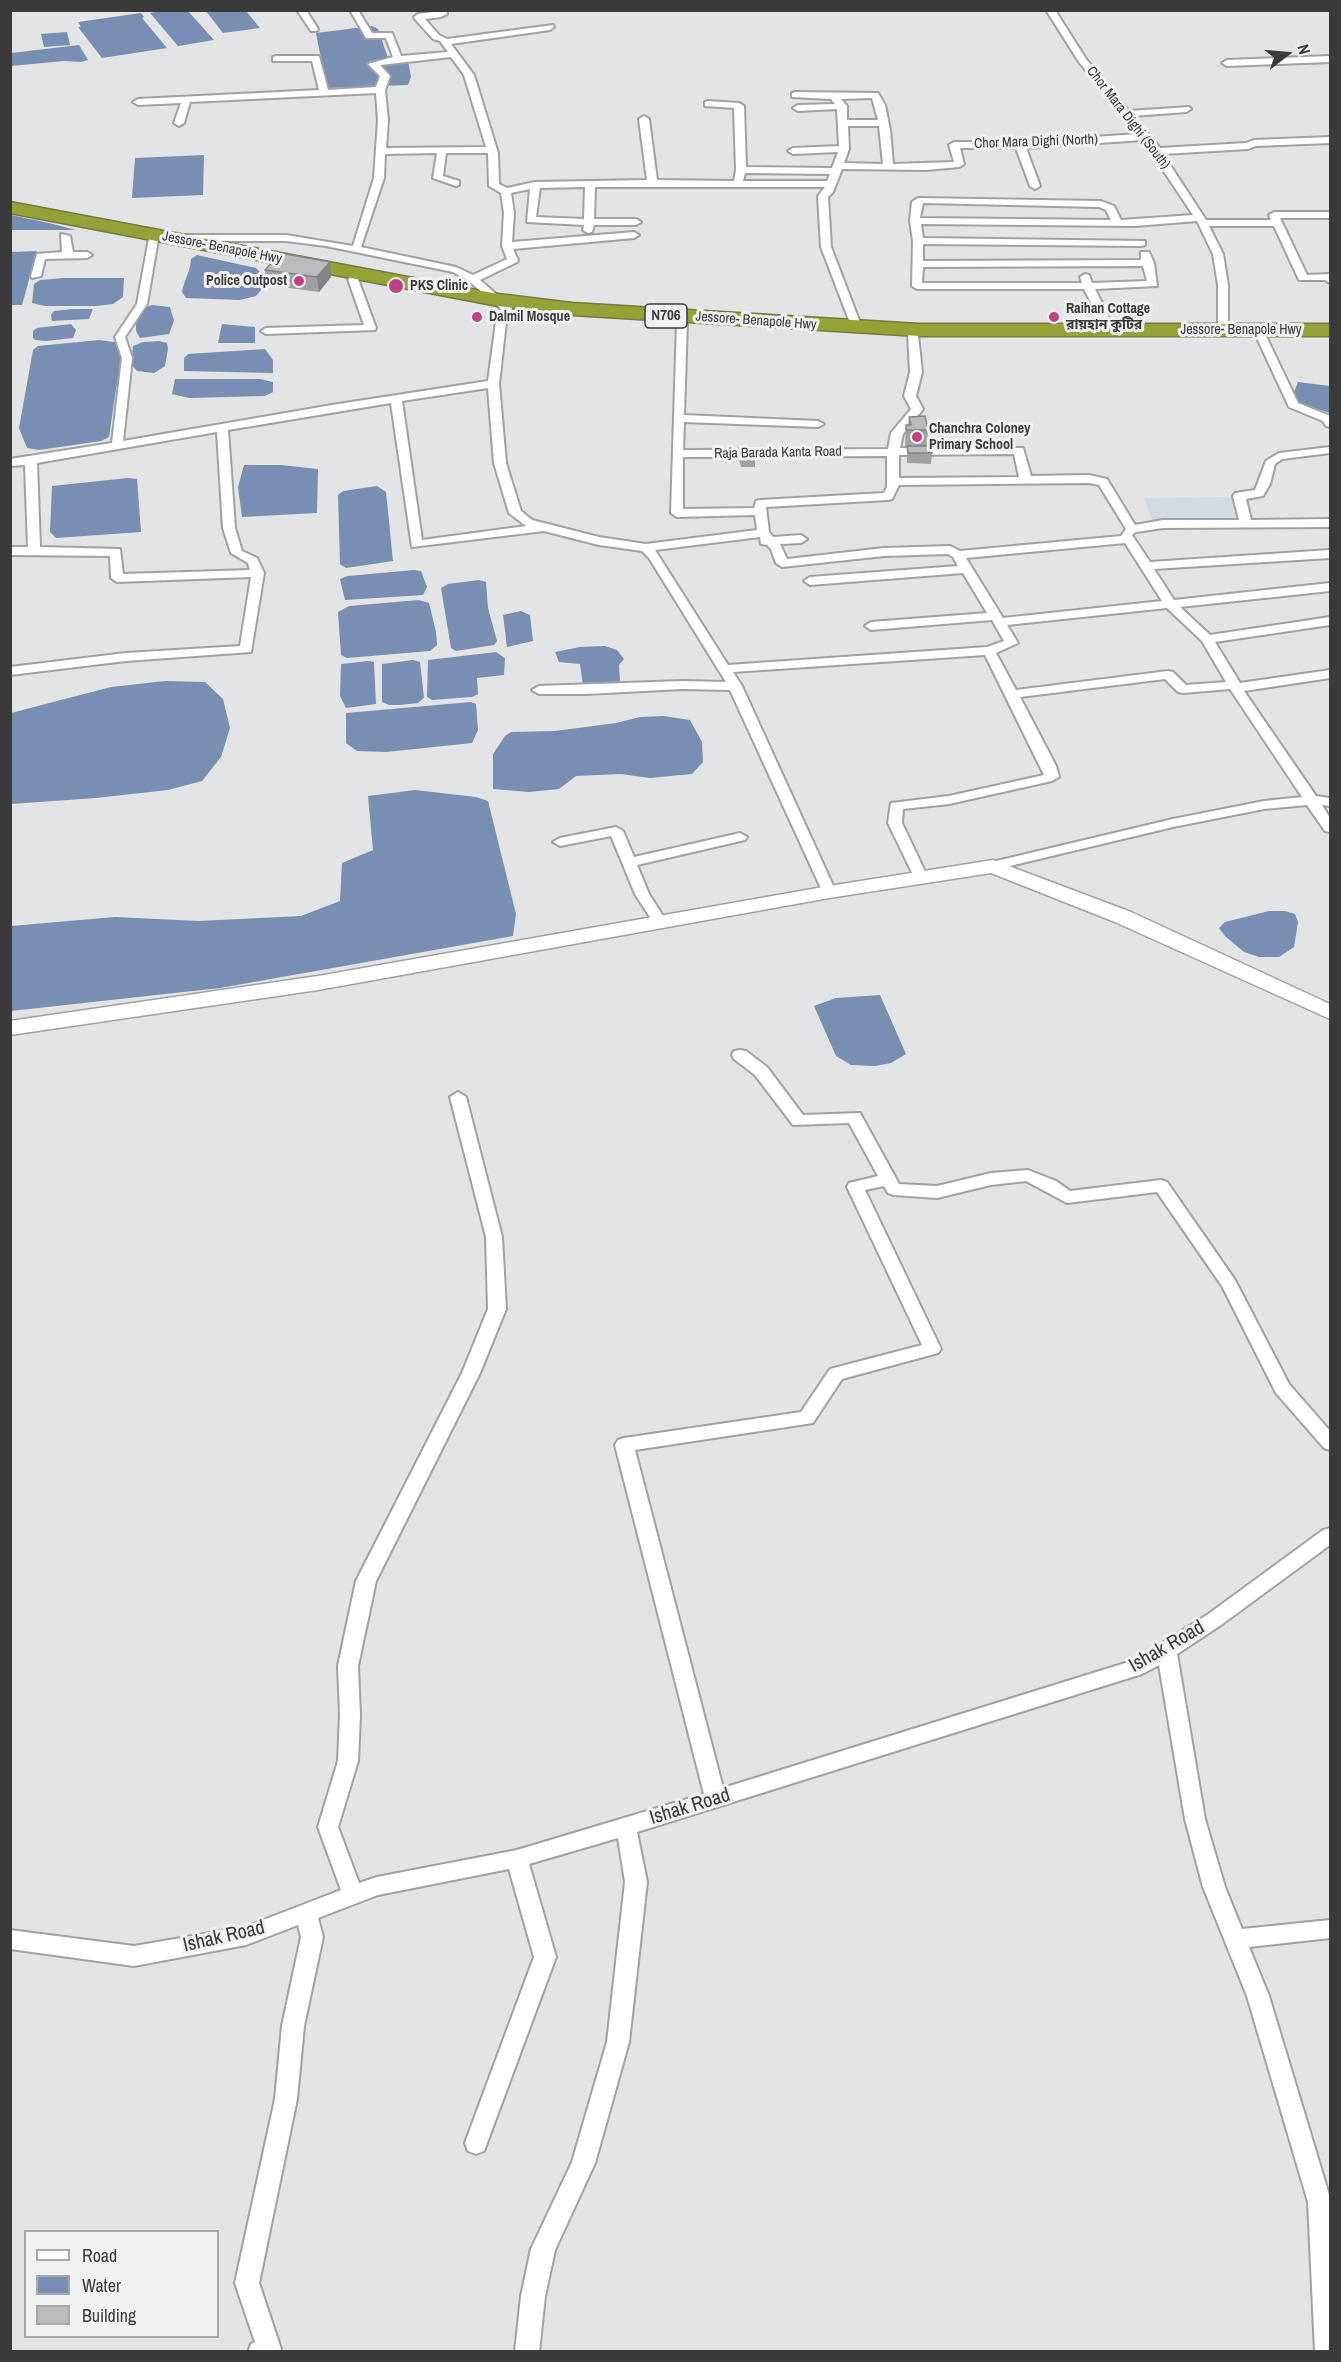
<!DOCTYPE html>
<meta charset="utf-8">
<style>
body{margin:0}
#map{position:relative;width:1341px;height:2362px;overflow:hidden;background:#e3e4e5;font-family:"Archivo Narrow",sans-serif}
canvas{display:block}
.frame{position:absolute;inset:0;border:12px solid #3a3a3b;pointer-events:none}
.legend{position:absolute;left:24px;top:2230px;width:195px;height:108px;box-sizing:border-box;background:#f0f1f2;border:2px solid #a7a8a9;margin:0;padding:8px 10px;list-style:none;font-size:18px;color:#3a3a3b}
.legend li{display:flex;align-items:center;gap:12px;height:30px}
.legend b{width:30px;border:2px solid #a7a8a9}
.north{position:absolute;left:1257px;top:24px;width:60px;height:60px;-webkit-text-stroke:4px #f0f1f2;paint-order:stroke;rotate:74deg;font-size:16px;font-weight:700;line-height:24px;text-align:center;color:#3a3a3b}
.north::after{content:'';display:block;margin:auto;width:21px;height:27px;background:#3a3a3b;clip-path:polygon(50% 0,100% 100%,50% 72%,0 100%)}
</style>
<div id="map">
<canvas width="1341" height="2362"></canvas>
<div class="frame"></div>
<ul class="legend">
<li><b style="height:8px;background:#fff"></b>Road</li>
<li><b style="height:16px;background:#788eb2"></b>Water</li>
<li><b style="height:16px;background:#babbbc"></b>Building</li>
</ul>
<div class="north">N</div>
</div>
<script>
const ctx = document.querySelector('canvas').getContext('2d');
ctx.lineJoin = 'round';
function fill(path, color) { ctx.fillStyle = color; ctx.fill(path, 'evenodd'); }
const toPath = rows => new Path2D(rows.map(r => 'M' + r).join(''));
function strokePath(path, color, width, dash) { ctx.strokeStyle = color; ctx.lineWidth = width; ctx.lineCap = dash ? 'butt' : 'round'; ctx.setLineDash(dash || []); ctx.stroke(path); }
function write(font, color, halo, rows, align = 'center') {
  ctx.font = font + ' "Archivo Narrow","Noto Sans Bengali",sans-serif'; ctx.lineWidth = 6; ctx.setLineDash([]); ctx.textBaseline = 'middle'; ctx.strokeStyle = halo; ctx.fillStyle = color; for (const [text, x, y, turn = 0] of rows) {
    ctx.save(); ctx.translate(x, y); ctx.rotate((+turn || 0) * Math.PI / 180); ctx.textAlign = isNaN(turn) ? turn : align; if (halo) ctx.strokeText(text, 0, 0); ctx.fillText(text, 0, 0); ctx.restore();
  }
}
fill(toPath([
 [1235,497,1244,521,1153,522,1144,498]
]), '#d3dbe1');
fill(toPath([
 [167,10,188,11,214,40,178,46,150,13],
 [206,11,246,11,260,28,223,33],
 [141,13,144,17,142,18,167,48,102,58,78,27,81,27,78,22],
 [372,26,378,29,388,58,408,61,411,77,408,85,327,88,316,33],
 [67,32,70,45,44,47,41,34],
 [79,45,88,60,81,62,64,61,11,66,11,53],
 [204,155,203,195,132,198,135,158],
 [11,215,49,223,76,230,11,230],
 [37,251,22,305,11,305,11,252],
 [197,255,256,268,265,277,263,288,256,296,240,300,186,298,182,292,183,287,190,267,191,259],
 [64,278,124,278,123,297,113,304,96,306,45,306,32,303,34,284,40,280],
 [152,305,170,307,174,321,169,334,140,338,136,331,136,323,146,307],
 [73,309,93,309,89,319,52,321,51,315,54,311],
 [71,324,76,330,73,338,46,341,35,340,33,338,33,331,37,328],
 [222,324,255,327,255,343,218,343],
 [99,340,121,343,122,349,122,369,116,389,109,437,101,441,39,450,27,448,19,428,33,350,38,346],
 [159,341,167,343,168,349,165,366,154,373,137,371,131,364,133,346,143,342],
 [265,349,273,360,273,373,184,371,184,358,188,354],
 [175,379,260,379,273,382,273,392,265,396,189,398,172,394],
 [1298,382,1330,386,1330,413,1299,403,1294,392],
 [244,465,281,465,318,469,317,513,242,517,238,487],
 [128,478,137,479,141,532,56,538,50,532,52,486],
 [377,486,386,492,393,561,346,568,340,564,338,495,343,491],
 [414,570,421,571,427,587,423,595,345,600,340,579,348,576],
 [479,580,486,582,488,608,497,641,494,645,456,651,451,648,441,588,448,584],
 [419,600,429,603,436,632,437,645,430,651,347,658,341,655,338,612,349,606],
 [521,611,530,615,533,641,507,647,503,615],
 [605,646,617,650,624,659,619,665,620,683,583,687,580,664,559,662,555,652,580,647],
 [496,652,505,658,504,675,477,678,478,694,472,697,432,700,427,697,428,660],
 [413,660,420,662,424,698,418,703,400,705,389,705,382,702,382,664],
 [369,661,374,662,376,704,346,708,340,696,341,664],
 [165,681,205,682,223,699,230,728,221,757,202,781,168,790,96,798,11,804,11,713,111,687],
 [471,702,476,704,478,730,472,743,386,752,357,751,346,743,346,713],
 [663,716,690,720,702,742,703,762,692,774,650,778,621,774,576,776,559,789,529,792,493,789,493,754,505,736,511,732,555,731,616,723,640,717],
 [415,790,476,797,488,801,516,914,513,936,220,988,11,1011,11,926,115,917,199,921,301,916,340,901,342,863,373,850,368,796],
 [1269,911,1285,911,1295,914,1298,922,1294,947,1279,957,1259,957,1244,952,1225,936,1219,928,1225,922],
 [880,995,906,1054,891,1063,875,1066,851,1065,836,1056,814,1006,836,998]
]), '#788eb2');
const street = toPath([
 [297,10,306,10,318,29,317,31,311,31,297,10],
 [350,10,358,10,372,33,392,33,401,56,448,52,440,41,433,39,415,19,414,17,418,14,447,10,447,14,441,17,425,19,439,35,447,39,553,25,554,27,550,30,451,44,474,75,498,153,499,184,507,188,535,182,647,180,639,119,644,116,649,119,657,180,734,181,736,170,734,108,705,106,705,102,708,101,739,103,744,106,746,167,832,168,838,152,793,154,788,151,793,148,839,146,837,109,798,111,793,108,798,105,835,104,831,99,792,97,792,93,795,92,878,93,885,105,890,130,893,164,954,162,949,145,954,142,1020,142,1138,134,1079,62,1046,10,1055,10,1086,59,1129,111,1189,107,1191,109,1186,112,1133,116,1160,148,1246,143,1254,140,1330,137,1330,143,1256,146,1248,149,1163,154,1206,220,1271,220,1269,215,1274,212,1330,212,1330,218,1280,218,1307,275,1330,274,1330,283,1325,280,1299,280,1274,226,1209,226,1223,254,1228,285,1228,330,1223,333,1218,330,1218,285,1213,254,1197,221,1135,226,921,224,923,238,1145,241,1145,245,1141,246,923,244,923,261,1141,260,1141,252,1149,252,1154,263,1157,286,1095,289,1115,330,1110,333,1105,330,1084,289,917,289,912,286,913,241,910,221,912,202,918,198,1101,201,1114,206,1121,220,1193,215,1143,140,1026,148,1040,186,1035,189,1030,186,1016,148,960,148,964,164,959,167,926,170,842,169,833,192,828,197,831,247,862,328,857,331,852,328,821,247,818,196,825,187,595,187,594,219,636,219,641,222,636,225,594,225,592,232,588,233,583,230,584,225,527,222,530,189,511,193,514,213,512,242,634,232,639,235,634,238,513,249,518,260,517,262,480,280,512,308,506,322,499,384,506,463,521,511,532,520,599,537,646,544,757,530,755,515,677,517,671,513,677,322,682,319,687,322,684,415,818,421,824,424,818,427,684,422,683,450,888,449,891,433,911,409,904,396,910,372,908,335,913,332,918,335,922,372,916,396,923,409,903,434,900,448,1023,448,1031,476,1089,475,1107,479,1135,525,1163,520,1239,520,1233,496,1235,493,1255,490,1266,461,1279,453,1330,447,1330,453,1282,459,1275,464,1270,484,1263,496,1246,499,1251,520,1330,519,1330,527,1163,528,1136,532,1132,535,1150,562,1330,550,1330,558,1154,569,1174,600,1330,583,1330,591,1180,607,1210,635,1330,617,1330,625,1215,642,1240,683,1330,670,1330,678,1244,691,1316,796,1330,798,1330,806,1322,805,1330,818,1330,832,1325,831,1307,805,1264,809,1173,827,993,870,988,869,986,866,988,863,1173,819,1264,801,1302,797,1230,689,1183,693,1178,692,1165,679,1020,697,1056,766,1059,777,1052,781,949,804,903,809,902,823,928,878,926,881,916,881,888,823,891,803,949,796,1044,775,985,655,733,672,742,686,836,892,834,895,824,895,730,690,682,689,586,694,539,694,532,690,539,686,682,681,726,682,649,558,642,551,599,545,544,531,412,547,391,403,228,430,235,528,242,551,257,558,264,573,251,652,126,661,10,675,10,667,126,653,240,646,251,577,117,582,111,578,110,556,10,555,10,547,28,547,25,465,10,466,10,459,112,443,122,358,115,337,137,304,149,238,158,240,147,304,125,337,132,358,123,441,332,405,488,381,496,322,501,309,469,281,453,272,326,246,286,241,173,241,168,238,173,235,286,235,353,246,374,178,378,120,376,93,190,102,184,123,179,126,174,123,181,103,138,105,133,102,138,99,319,90,312,61,273,61,273,57,276,56,319,56,328,90,376,87,380,76,368,64,393,57,386,38,366,38,350,10],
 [451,57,464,75,486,147,386,148,388,120,385,90,390,76,380,65,451,57],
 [872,98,878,120,847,120,847,106,841,99,872,98],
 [848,126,879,126,883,164,844,163,849,149,848,126],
 [437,153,433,178,456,186,459,185,459,181,443,176,446,153,488,153,489,186,501,193,504,213,502,246,507,259,473,275,456,267,361,247,384,178,385,154,437,153],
 [745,173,830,174,827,181,743,181,745,173],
 [585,187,584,219,536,217,540,188,585,187],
 [923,203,1099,207,1106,210,1111,220,920,218,923,203],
 [1143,266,1147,281,1092,283,1089,275,1085,274,1080,277,1082,283,922,283,923,267,1143,266],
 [488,388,494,463,509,513,526,526,422,540,402,401,488,388],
 [217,432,223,528,231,553,248,563,250,570,123,574,120,549,40,547,37,463,217,432],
 [1014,454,1019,477,899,478,899,455,1014,454],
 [887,456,887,487,884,493,760,500,756,501,754,508,683,509,683,457,887,456],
 [1089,483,1099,485,1126,529,1121,536,960,551,950,546,884,548,787,559,780,544,801,543,807,539,801,535,773,537,769,532,766,507,888,500,892,499,899,485,1089,483],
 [760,537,761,544,767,545,771,549,776,563,782,567,884,556,948,554,953,557,958,566,810,577,804,581,810,585,963,573,987,613,871,622,865,626,871,630,992,620,1004,641,987,647,728,665,655,550,760,537],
 [1125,543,1162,601,1003,618,966,558,1125,543],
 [1167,608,1202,641,1226,682,1186,685,1173,672,1168,671,1016,690,996,653,1018,643,1007,625,1167,608],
 [1330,56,1330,62,1227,66,1222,63,1227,60,1330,56],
 [61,234,70,236,73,252,87,252,92,255,87,258,45,259,41,276,32,278,31,276,37,254,62,252,61,234],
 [353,276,358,279,376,328,375,330,266,334,261,331,266,328,364,325,348,279,353,276],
 [1261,333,1266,336,1298,403,1330,416,1330,427,1326,426,1323,421,1289,407,1256,336,1261,333],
 [616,827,623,831,634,857,740,833,747,837,745,840,637,865,649,894,667,922,660,926,655,925,635,894,611,836,560,846,553,842,560,838,616,827],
 [740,1050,746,1051,767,1067,803,1115,860,1113,899,1184,937,1186,991,1173,1028,1170,1056,1181,1070,1191,1161,1180,1167,1182,1235,1280,1289,1384,1330,1431,1330,1450,1324,1448,1276,1393,1222,1286,1157,1192,1067,1203,1026,1181,991,1185,937,1198,894,1195,888,1193,884,1186,865,1190,941,1349,938,1353,842,1379,813,1423,635,1450,723,1788,1135,1660,1207,1615,1323,1530,1330,1528,1330,1545,1221,1625,1177,1654,1205,1819,1225,1887,1242,1929,1330,1920,1330,1938,1249,1947,1269,1996,1330,2198,1330,2352,1315,2352,1308,2202,1247,1996,1203,1887,1185,1819,1159,1665,1142,1674,637,1832,647,1882,629,2042,595,2163,555,2250,545,2296,539,2352,515,2352,521,2296,531,2249,572,2162,607,2042,625,1882,618,1838,529,1864,556,1957,487,2143,484,2151,476,2154,468,2151,465,2143,534,1957,509,1869,378,1895,318,1918,323,1937,304,2026,297,2099,259,2283,282,2352,248,2352,251,2344,255,2342,235,2283,275,2099,282,2026,301,1937,298,1925,246,1945,134,1966,10,1949,10,1930,134,1946,245,1927,341,1890,318,1827,338,1761,340,1715,338,1666,356,1581,462,1373,488,1309,486,1237,450,1097,458,1092,466,1097,502,1237,506,1309,480,1373,376,1581,358,1666,360,1715,358,1761,338,1827,359,1883,377,1877,517,1850,704,1794,615,1445,618,1440,624,1438,801,1412,830,1369,922,1345,847,1187,849,1183,878,1176,849,1123,793,1125,755,1075,734,1059,732,1055,734,1051,740,1050]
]);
const secondary = toPath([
 [993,860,1131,912,1330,1004,1330,1019,1115,922,991,873,829,898,318,990,10,1035,10,1021,318,976,829,886,993,860]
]);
const highway = toPath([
 [10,202,498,294,572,303,919,324,1330,324,1330,336,919,336,572,315,498,306,10,213,10,202]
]);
strokePath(street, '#a0a1a2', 4);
strokePath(secondary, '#a0a1a2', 3);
strokePath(highway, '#747e38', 3);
fill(street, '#fff');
fill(secondary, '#fff');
fill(highway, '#94a237');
fill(toPath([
 [265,270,331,277,319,292,266,285],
 [909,417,928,430,927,446,905,446,906,425,908,425],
 [907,446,932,453,931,464,907,463],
 [739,448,755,456,755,467,741,467,739,459]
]), '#a0a1a2');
fill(toPath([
 [330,262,331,277,319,292,317,277]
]), '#828384');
const building = toPath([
 [281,253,330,262,317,277,265,270,281,253],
 [925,416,928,430,906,430,906,425,911,425,909,417,925,416],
 [907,446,930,446,932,453,908,453,907,446],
 [739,448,753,448,755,456,741,457,739,448]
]);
fill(building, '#babbbc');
strokePath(building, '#828384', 1.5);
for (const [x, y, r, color] of [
 [299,281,6,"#c33f84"],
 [396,286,8,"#c33f84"],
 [477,317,6,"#c33f84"],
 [1054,317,6,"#c33f84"],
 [917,437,6,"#c33f84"]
]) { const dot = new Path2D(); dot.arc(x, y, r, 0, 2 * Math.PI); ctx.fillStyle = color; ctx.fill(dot); strokePath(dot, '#f0f1f2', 2); }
write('14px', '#3a3a3b', '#f0f1f2', [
 ["Chor Mara Dighi (South)",1128,118,52],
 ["Chor Mara Dighi (North)",1036,142,-2],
 ["Jessore- Benapole Hwy",222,248,11],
 ["Jessore- Benapole Hwy",756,321,4],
 ["Jessore- Benapole Hwy",1241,330],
 ["Raja Barada Kanta Road",778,453,-1]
]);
write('bold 14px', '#3a3a3b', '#f0f1f2', [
 ["Police Outpost",287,281,"right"],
 ["PKS Clinic",410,286],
 ["Raihan Cottage",1066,309],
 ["রায়হান কুটির",1066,325],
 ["Dalmil Mosque",489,317],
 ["Chanchra Coloney",929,429],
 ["Primary School",929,445]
], 'left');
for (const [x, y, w] of [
 [666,316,42]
]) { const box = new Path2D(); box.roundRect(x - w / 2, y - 12, w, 24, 4.5); ctx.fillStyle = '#f0f1f2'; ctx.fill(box); strokePath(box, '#3a3a3b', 1.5); }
write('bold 15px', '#3a3a3b', null, [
 ["N706",666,316]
]);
write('20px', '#3a3a3b', '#f0f1f2', [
 ["Ishak Road",1167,1647,-30],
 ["Ishak Road",690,1807,-17],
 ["Ishak Road",224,1937,-13]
]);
</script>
